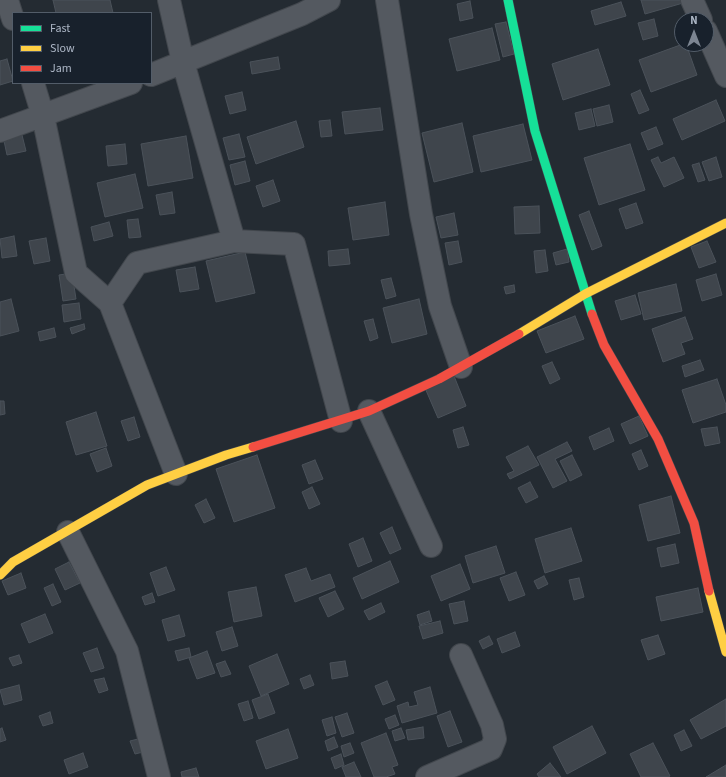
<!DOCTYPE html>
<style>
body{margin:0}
#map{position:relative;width:726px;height:777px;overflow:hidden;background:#242b32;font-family:"Source Sans 3",sans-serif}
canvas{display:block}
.legend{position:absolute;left:12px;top:12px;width:140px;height:72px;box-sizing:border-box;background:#18212c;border:1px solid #535d69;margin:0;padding:5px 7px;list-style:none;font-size:12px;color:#acb6c5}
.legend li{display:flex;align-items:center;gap:8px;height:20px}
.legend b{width:20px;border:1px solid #535d69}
.north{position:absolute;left:674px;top:12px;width:40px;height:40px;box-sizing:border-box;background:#18212c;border:1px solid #535d69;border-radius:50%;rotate:0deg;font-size:11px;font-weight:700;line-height:16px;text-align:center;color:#acb6c5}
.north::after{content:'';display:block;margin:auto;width:14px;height:18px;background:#7c8592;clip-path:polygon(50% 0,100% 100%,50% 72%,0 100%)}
</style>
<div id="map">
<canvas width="726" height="777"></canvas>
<ul class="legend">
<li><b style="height:5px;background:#16e098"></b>Fast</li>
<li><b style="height:5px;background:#ffcf43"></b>Slow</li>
<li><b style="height:5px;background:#f24e42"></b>Jam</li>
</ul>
<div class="north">N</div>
</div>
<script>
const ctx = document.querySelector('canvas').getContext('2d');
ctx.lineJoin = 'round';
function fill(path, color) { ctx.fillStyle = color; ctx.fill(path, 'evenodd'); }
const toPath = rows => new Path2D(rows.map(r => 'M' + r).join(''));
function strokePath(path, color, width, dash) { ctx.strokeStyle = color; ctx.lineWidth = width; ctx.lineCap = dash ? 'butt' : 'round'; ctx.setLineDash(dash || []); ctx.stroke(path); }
const building = toPath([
 [53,0,110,0,113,13,56,13,53,0],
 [641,0,682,0,683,3,645,14,641,0],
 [470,1,473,18,460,21,457,4,470,1],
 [621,2,626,16,595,25,591,11,621,2],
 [654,19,658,36,643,40,638,23,654,19],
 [506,22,514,54,503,57,495,24,506,22],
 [492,28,500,60,457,71,449,39,492,28],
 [683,44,686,44,697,75,651,92,639,60,683,44],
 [598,49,610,85,563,100,552,64,598,49],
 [278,57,280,69,252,74,250,62,278,57],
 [7,59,13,81,0,85,0,61,7,59],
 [640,90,649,110,639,114,631,94,640,90],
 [242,92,246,110,230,114,225,96,242,92],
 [716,100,725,121,682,140,673,119,716,100],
 [609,105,613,122,597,126,593,109,609,105],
 [380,108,383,130,345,134,342,112,380,108],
 [591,109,595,126,579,130,575,113,591,109],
 [330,120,332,136,321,137,319,121,330,120],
 [296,121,304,147,256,164,247,137,296,121],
 [462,123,473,172,434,182,422,133,462,123],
 [523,124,532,160,481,172,473,136,523,124],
 [656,127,663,144,648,150,641,133,656,127],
 [21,131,26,151,7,155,3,136,21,131],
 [239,134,245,157,229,160,223,138,239,134],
 [186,136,193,178,148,186,141,144,186,136],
 [125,144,127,164,108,166,106,146,125,144],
 [630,144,645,190,599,205,584,158,630,144],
 [658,157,661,163,674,157,684,178,664,187,651,160,658,157],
 [716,157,722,177,709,181,702,162,716,157],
 [245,161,250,181,235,185,230,165,245,161],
 [699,163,705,180,698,182,692,165,699,163],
 [135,174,143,208,105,217,97,183,135,174],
 [273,180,280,201,263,207,256,186,273,180],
 [172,192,175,213,160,215,156,195,172,192],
 [385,202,389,235,353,240,348,208,385,202],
 [636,203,643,223,626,229,619,209,636,203],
 [539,206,540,233,515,234,514,207,539,206],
 [589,211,602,246,592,250,579,215,589,211],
 [454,213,458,235,441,238,436,217,454,213],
 [138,219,141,237,129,238,127,220,138,219],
 [109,222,113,236,94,241,91,227,109,222],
 [14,236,17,256,2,258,0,239,14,236],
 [46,238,50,261,34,264,29,241,46,238],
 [458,241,462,262,449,265,445,243,458,241],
 [707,241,716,262,699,268,691,247,707,241],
 [348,249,350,264,329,266,328,251,348,249],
 [567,249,569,262,556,265,553,253,567,249],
 [545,250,548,271,536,273,534,251,545,250],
 [245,252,255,293,216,302,206,261,245,252],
 [195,267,199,289,180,292,176,270,195,267],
 [72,273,76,299,63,301,59,275,72,273],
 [716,274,722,295,702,301,696,280,716,274],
 [391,278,396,296,386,299,381,280,391,278],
 [676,284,682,311,644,320,638,293,676,284],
 [514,285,515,292,506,294,504,287,514,285],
 [635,295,641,314,621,320,615,301,635,295],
 [11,299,19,331,0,336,0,302,11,299],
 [419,299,427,334,392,343,383,308,419,299],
 [79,303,81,319,64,322,62,305,79,303],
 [575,316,584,339,546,353,537,331,575,316],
 [685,317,693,339,681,343,685,354,663,362,652,329,685,317],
 [373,319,378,338,370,341,364,321,373,319],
 [84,324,85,329,72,334,70,328,84,324],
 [54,328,56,337,40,341,38,332,54,328],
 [700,360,704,370,685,377,682,366,700,360],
 [552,362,560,379,550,384,542,366,552,362],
 [454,376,466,406,438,418,425,388,454,376],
 [717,379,726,405,726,412,693,423,682,390,717,379],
 [0,401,4,401,5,414,0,415,0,401],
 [96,412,107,446,76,455,66,422,96,412],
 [639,416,648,436,630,444,621,424,639,416],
 [134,417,140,437,128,441,121,421,134,417],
 [463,427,469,445,458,448,453,430,463,427],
 [717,427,720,443,705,446,701,429,717,427],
 [609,428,614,441,594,450,589,437,609,428],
 [567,442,572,451,555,459,567,481,553,488,537,457,567,442],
 [528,446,539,465,510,479,507,474,514,471,506,457,528,446],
 [106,448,112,466,97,472,90,454,106,448],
 [641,450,648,466,639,470,632,454,641,450],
 [257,455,275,508,234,522,216,469,257,455],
 [572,455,582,475,570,481,560,461,572,455],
 [315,460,323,479,309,484,302,465,315,460],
 [530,482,538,497,526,503,518,488,530,482],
 [312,487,320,504,309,509,302,492,312,487],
 [671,496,680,533,648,541,639,505,671,496],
 [206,499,215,518,204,523,195,505,206,499],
 [392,527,401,549,390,554,380,533,392,527],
 [571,528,582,561,545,573,535,539,571,528],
 [363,538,372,561,358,567,349,544,363,538],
 [675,544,679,563,661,567,657,548,675,544],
 [496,546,505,573,473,583,465,556,496,546],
 [390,561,399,582,362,599,353,578,390,561],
 [69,562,80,583,65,590,55,569,69,562],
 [460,564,470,589,441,601,431,576,460,564],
 [166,567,175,590,158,596,150,573,166,567],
 [306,568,311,581,330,574,335,587,295,602,285,575,306,568],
 [516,572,525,595,509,601,500,578,516,572],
 [21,573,26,588,8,595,2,581,21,573],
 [544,576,548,584,538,589,534,581,544,576],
 [579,578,584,597,574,600,569,580,579,578],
 [53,584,61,602,52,606,44,588,53,584],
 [256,587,262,616,234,622,228,592,256,587],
 [698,588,703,612,661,621,656,597,698,588],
 [335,591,344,609,328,617,319,598,335,591],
 [152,593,155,602,145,605,142,597,152,593],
 [464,601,468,621,454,624,449,604,464,601],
 [381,603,385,612,369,620,364,611,381,603],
 [429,611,432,621,420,625,417,615,429,611],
 [45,614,53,633,29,643,21,624,45,614],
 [179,615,185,636,168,641,162,620,179,615],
 [440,621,443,633,423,639,419,626,440,621],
 [232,627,238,646,222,651,216,632,232,627],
 [515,632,520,646,502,653,497,639,515,632],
 [658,635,665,654,648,660,641,640,658,635],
 [489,636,493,644,483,649,479,641,489,636],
 [97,648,104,668,91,672,83,653,97,648],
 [189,648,191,657,178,661,175,651,189,648],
 [207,651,215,673,197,679,189,658,207,651],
 [277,654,289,684,261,696,249,666,277,654],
 [19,655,22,663,13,666,9,658,19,655],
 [225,661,231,674,221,677,216,664,225,661],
 [345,661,348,676,332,679,330,663,345,661],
 [310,675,314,685,304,689,300,679,310,675],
 [104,678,108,690,99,693,94,680,104,678],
 [387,681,395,700,383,705,375,686,387,681],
 [19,685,22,700,4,705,0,690,19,685],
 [430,687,437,713,402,723,397,706,408,702,409,707,418,705,414,692,430,687],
 [268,694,275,713,259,719,252,700,268,694],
 [726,699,726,726,701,739,690,720,726,699],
 [248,701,253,718,244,721,238,704,248,701],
 [450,711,462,742,448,747,437,716,450,711],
 [50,712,53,723,43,726,39,716,50,712],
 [347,713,354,733,342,737,335,717,347,713],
 [395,715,399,725,389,729,385,719,395,715],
 [332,717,336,733,327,736,322,720,332,717],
 [592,726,606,753,567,774,553,747,592,726],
 [423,727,424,738,408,740,406,730,423,727],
 [2,728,6,740,0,742,0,729,2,728],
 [401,728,405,738,395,741,392,731,401,728],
 [288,729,298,758,266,769,256,741,288,729],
 [684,730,692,746,681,751,674,735,684,730],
 [386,733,398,765,392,767,395,774,386,777,374,777,361,743,386,733],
 [334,737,338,747,328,751,325,741,334,737],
 [138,739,143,752,135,754,130,741,138,739],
 [350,743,354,753,344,757,341,746,350,743],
 [653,743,670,776,668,777,641,777,630,754,653,743],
 [83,753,88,767,69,774,64,760,83,753],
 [341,754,344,765,335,769,331,758,341,754],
 [354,762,361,777,346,777,342,767,354,762],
 [550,763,561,777,539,777,537,774,550,763],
 [726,765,726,777,706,777,726,765],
 [196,768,199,777,182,777,181,772,196,768]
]);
fill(building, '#3f454c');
strokePath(building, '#4b525a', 1);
const street = toPath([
 [7,0,13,19],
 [169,0,183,62,234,241],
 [387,0,421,214,440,306,461,367],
 [692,0,701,20],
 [706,31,726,76],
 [151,75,302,14,329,0],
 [33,83,43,116,76,273,110,303,176,474],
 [0,131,131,83],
 [110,303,137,263,234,241,294,244,341,421],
 [369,411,431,546],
 [68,532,127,651,159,777],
 [427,777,491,749,495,739,492,725,461,655]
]);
const fast = toPath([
 [508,0,535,131,592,314]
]);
const slow = toPath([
 [519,334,585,294,726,223],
 [0,575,13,562,147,485,226,455,253,447],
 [709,591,726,652]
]);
const jam = toPath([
 [592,314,604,345,658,439,694,523,709,591],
 [253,447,369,411,439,379,519,334]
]);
strokePath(street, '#42474d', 24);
strokePath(fast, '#42474d', 10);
strokePath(slow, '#42474d', 10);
strokePath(jam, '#42474d', 10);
strokePath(street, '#545960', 22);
strokePath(fast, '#16e098', 9);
strokePath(slow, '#ffcf43', 9);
strokePath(jam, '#f24e42', 9);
</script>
